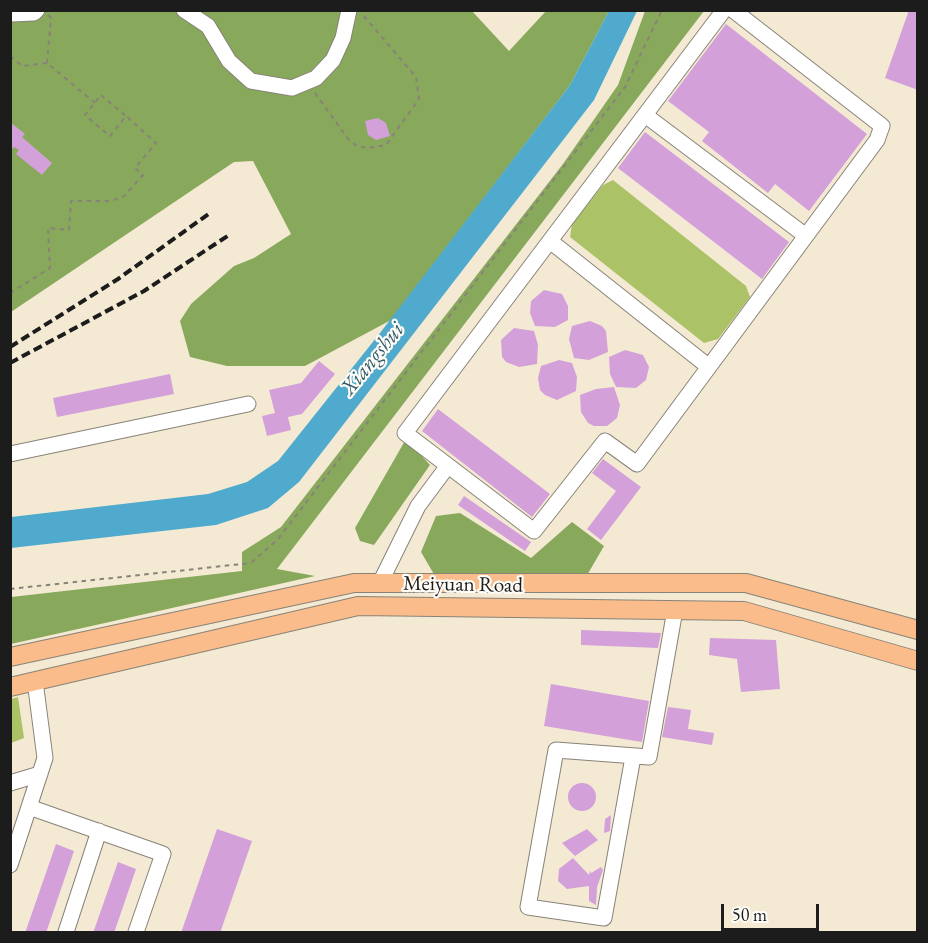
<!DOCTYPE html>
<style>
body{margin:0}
#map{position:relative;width:928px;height:943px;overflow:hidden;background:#f4ead4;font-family:"EB Garamond",serif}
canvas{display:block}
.frame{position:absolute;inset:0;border:12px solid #1c1c1c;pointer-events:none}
.scale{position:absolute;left:721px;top:904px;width:98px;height:27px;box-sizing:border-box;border:3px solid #1c1c1c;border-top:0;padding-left:8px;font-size:18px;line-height:21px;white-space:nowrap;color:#1c1c1c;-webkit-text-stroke:4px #fdfcf7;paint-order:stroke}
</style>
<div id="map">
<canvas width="928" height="943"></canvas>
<div class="frame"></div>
<div class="scale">50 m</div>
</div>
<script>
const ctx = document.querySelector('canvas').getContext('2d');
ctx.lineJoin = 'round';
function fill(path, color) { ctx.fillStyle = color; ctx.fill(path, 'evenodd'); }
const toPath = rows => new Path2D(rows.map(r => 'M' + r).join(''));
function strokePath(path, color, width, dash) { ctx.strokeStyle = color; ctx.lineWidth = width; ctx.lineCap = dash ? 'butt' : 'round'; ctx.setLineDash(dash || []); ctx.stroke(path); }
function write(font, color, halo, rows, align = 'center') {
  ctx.font = font + ' "EB Garamond",serif'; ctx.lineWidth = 4.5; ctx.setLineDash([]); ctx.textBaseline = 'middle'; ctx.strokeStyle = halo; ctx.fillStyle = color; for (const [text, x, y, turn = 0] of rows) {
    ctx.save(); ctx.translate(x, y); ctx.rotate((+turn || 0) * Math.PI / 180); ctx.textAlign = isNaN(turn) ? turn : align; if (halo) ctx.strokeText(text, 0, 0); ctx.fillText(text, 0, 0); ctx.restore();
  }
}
fill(toPath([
 [613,180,746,286,750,297,718,339,704,343,570,237,572,224,603,185],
 [18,697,24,738,11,743,11,699]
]), '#abc267');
fill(toPath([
 [11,11,472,11,509,51,546,11,609,11,570,85,391,320,305,366,227,366,190,357,180,321,191,304,234,266,254,258,291,234,253,161,234,162,11,312],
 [645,11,704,11,277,569,315,576,11,644,11,597,242,571,242,552,281,527,563,164,618,85],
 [406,439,430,465,374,545,360,541,355,528],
 [460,513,531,558,572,522,604,546,586,577,435,576,421,552,436,516]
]), '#88a85c');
fill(toPath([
 [609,11,637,11,594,100,299,482,268,508,216,525,11,548,11,517,208,494,247,482,278,461,380,333,570,85]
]), '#4faacd');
fill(toPath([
 [909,10,918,10,918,90,885,78],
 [726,24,867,134,809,211,775,184,768,193,702,141,709,132,668,101],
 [378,118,386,123,390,136,376,140,368,135,365,121],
 [10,122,25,134,22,137,52,163,42,175,16,154,19,150,14,147,10,151],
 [645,132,789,242,762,279,618,168],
 [544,290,562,294,568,306,568,320,555,327,535,326,530,313,531,301],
 [590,321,602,326,606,331,608,352,589,360,574,358,569,339,572,326],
 [514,328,534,331,538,345,537,364,519,367,506,362,502,357,501,340],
 [625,350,643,355,649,367,646,380,636,388,616,387,610,374,609,357],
 [559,360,572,363,577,377,576,391,557,400,545,395,540,390,538,378,541,366],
 [319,361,335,374,302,414,288,417,291,430,267,436,262,416,275,413,269,390,301,383],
 [170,374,174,394,57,417,53,398],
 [614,387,620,405,617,418,607,426,594,426,588,423,581,412,580,395,596,389],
 [438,409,550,494,532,517,422,431],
 [603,459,641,487,601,540,587,529,616,491,592,473],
 [464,496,531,542,525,551,458,505],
 [581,630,661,633,658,648,581,645],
 [710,638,776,640,780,689,741,692,737,659,709,655],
 [551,684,649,701,642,742,544,726],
 [668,707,691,710,688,729,714,733,712,745,662,737],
 '568 797a14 14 0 1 1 28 0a14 14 0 1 1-28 0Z',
 [611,815,610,831,604,833,605,819],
 [217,829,252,841,220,933,181,933],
 [587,829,598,840,575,856,562,843],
 [56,844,74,851,46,933,25,933],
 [573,858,589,875,590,871,591,873,601,867,603,870,597,887,596,905,589,901,589,886,567,889,558,881,559,869],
 [118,862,136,869,114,933,93,933]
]), '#d3a0da');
const minor = toPath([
 [184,10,208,26,229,61,251,81,292,88,316,78,333,60,343,38,349,10],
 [724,10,405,433,534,531,605,441,637,464,877,140,882,126,733,10],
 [10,14,34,13,37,10],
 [645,115,806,236],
 [550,241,709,367],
 [10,454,248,404],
 [380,583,418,506,447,467],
 [633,757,604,918,528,907,556,750,649,757,675,610],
 [10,783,40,774],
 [29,807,163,854,136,932],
 [10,865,45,758,35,681],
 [66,932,99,831]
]);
const major = toPath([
 [10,657,354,583,746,583,918,630],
 [10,687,358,606,744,611,918,661]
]);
strokePath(minor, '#888378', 17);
strokePath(major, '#888378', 20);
strokePath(toPath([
 [10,56,22,66,47,63,95,103],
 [47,63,51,18,48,15],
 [315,93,348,139,357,146,368,148,386,145,419,99,416,77,363,15],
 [101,95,126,116,110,136,85,115,101,95],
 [10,293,50,268,48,228,69,230,71,201,111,201,124,196,143,175,135,168,156,143,126,116],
 [10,589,251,563,278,539,625,87,662,10]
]), '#888378', 2, [4.5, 4.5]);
strokePath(minor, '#fff', 15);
strokePath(major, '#f9bc8a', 18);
strokePath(toPath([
 [10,347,118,279,210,213],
 [10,363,144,291,229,235]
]), '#1c1c1c', 4, [9, 4.5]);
write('21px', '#1c1c1c', '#fdfcf7', [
 ["Meiyuan Road",463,585,1]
]);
write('italic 22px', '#335c6c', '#fdfcf7', [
 ["Xiangshui",373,359,-51]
]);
</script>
